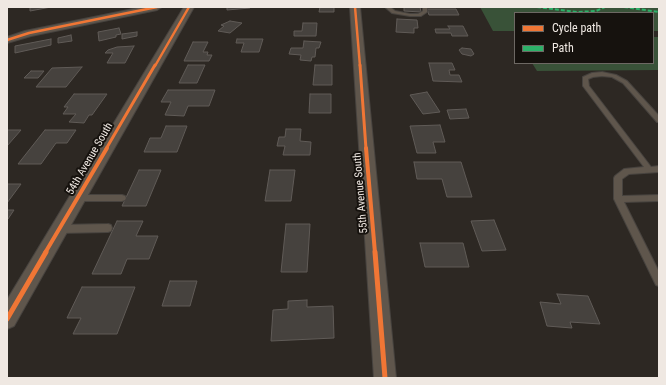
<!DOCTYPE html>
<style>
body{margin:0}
#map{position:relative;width:666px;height:385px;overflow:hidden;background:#2d2823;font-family:"Roboto Condensed",sans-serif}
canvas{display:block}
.frame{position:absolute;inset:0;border:8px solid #efe8e2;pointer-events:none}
.legend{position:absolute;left:514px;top:12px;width:140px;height:52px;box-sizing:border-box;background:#16120e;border:1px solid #6d6863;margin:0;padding:5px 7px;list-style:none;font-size:12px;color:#efe8e2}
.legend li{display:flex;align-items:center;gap:8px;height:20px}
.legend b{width:20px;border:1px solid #6d6863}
</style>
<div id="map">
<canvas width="666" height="385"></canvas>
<div class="frame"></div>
<ul class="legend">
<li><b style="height:5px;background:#f07635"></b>Cycle path</li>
<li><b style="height:5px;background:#2db169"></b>Path</li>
</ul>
</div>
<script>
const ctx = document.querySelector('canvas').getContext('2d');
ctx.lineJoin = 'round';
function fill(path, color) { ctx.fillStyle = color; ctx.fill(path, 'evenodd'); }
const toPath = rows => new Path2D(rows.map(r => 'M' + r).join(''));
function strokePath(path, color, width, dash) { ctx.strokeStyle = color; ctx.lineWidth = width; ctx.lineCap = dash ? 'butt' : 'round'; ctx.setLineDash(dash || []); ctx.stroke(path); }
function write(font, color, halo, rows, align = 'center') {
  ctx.font = font + ' "Roboto Condensed",sans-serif'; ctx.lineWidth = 4; ctx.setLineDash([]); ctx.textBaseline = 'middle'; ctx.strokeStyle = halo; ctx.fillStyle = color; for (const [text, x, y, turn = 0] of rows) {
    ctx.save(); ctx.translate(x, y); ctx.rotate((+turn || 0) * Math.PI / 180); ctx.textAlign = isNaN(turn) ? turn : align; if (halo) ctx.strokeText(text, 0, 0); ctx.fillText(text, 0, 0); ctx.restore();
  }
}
fill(toPath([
 [480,7,659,7,659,31,653,31,653,13,515,13,515,31,493,31],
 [653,37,659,37,659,70,537,71,532,63,653,63]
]), '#395238');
const building = toPath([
 [30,7,51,7,30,11,30,7],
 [227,7,250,7,250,8,227,10,227,7],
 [320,7,334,7,334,12,319,12,320,7],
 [404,7,420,7,421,12,404,11,404,7],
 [427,9,456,9,459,15,429,15,427,9],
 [397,19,417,20,418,28,414,28,414,33,396,32,397,19],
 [230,21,242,23,230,33,218,31,224,26,221,25,230,21],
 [303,23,317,23,316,36,294,36,294,31,302,31,303,23],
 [448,26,463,26,468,36,452,36,451,33,436,33,435,29,450,29,448,26],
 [119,28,121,34,116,35,116,37,99,41,98,32,119,28],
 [137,32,137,36,122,39,122,34,137,32],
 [71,35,72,41,58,43,58,38,71,35],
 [51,39,51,45,15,53,15,46,51,39],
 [237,39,263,39,259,52,241,52,244,43,236,43,237,39],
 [304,41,321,42,319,48,316,48,315,57,312,57,311,61,300,60,301,55,289,54,291,48,303,48,304,41],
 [193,42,208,42,203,52,208,52,207,55,212,55,209,61,184,61,193,42],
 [134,46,125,63,107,63,113,53,105,53,108,50,117,47,134,46],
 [462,48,471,49,474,54,471,56,462,54,459,50,462,48],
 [429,63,452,63,455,70,449,70,450,75,459,75,462,82,433,81,429,63],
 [188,65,205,65,197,83,179,83,188,65],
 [315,65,332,65,332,85,313,85,315,65],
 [82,67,66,87,36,87,52,68,82,67],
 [31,71,44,71,38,78,24,78,31,71],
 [168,90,215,90,209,106,188,106,184,116,165,115,171,102,161,102,168,90],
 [427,92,440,112,423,114,410,95,427,92],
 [74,94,107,94,92,115,89,115,84,123,69,122,76,114,63,114,68,107,64,107,74,94],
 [310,94,331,94,331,113,309,113,310,94],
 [466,109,469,118,450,119,447,110,466,109],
 [440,125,445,142,433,142,436,153,417,153,410,126,440,125],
 [166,126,187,126,177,152,144,152,150,138,161,138,166,126],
 [286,129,301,129,300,141,311,142,310,155,283,155,285,146,277,146,279,137,285,137,286,129],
 [7,130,21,130,7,146,7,130],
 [45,130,76,130,67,143,56,143,41,164,18,164,45,130],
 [414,162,461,162,472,197,447,197,442,179,417,179,414,162],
 [139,170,161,170,146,206,122,206,139,170],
 [270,170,295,170,291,201,265,201,270,170],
 [7,184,21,184,7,203,7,184],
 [7,210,14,210,8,219,7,219,7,210],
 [494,220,506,250,482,251,471,221,494,220],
 [117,221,143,221,136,236,158,236,149,259,127,259,121,274,92,274,117,221],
 [286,224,310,224,307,272,281,272,286,224],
 [420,243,463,243,469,267,425,267,420,243],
 [170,281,197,281,190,306,162,306,170,281],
 [82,287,135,287,117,334,73,334,81,318,67,318,82,287],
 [557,294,588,296,600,324,570,322,572,328,547,326,540,302,561,304,557,294],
 [307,300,307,307,333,306,334,338,271,341,273,310,288,309,288,301,307,300]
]);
fill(building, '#46423e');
strokePath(building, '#605b57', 1);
const lane = toPath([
 [385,7,390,7,395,11,410,14,418,14,423,11,423,7,427,7,427,12,421,16,410,16,392,13,385,7],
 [602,72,616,75,627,81,659,116,659,122,657,122,623,83,612,77,602,76,593,77,588,79,589,86,651,167,659,166,659,172,629,174,622,179,622,196,659,195,659,201,624,202,659,272,659,286,656,285,614,199,614,178,615,176,624,169,644,167,583,86,583,77,592,73,602,72],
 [78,195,122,195,125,196,126,198,125,200,122,201,78,201,75,200,74,198,75,196,78,195],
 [108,224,111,225,112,228,111,231,108,232,60,233,57,232,56,229,57,226,60,225,108,224]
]);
const street = toPath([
 [143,7,162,7,157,10,31,36,7,43,7,37,25,31,143,7],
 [184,7,194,7,14,326,7,329,7,300,184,7],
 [350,7,360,7,396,378,374,378,350,7]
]);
strokePath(lane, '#47433f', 2);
strokePath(street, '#47433f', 2);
fill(lane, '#5f564c');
fill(street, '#5f564c');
strokePath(toPath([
 [537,7,577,12,596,11,605,7],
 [624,7,659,12]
]), '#2db169', 2, [4, 2]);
strokePath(toPath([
 [355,7,360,66],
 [7,40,29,33,157,7],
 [155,66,189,7]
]), '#f07635', 2.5);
strokePath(toPath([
 [360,65,366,149],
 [106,149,155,65]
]), '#f07635', 3);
strokePath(toPath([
 [366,148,375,253],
 [45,253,107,148]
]), '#f07635', 4);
strokePath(toPath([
 [375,252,385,378],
 [7,319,46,252]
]), '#f07635', 5);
write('11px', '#efe8e2', '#16120e', [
 ["54th Avenue South",90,159,-60],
 ["55th Avenue South",361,193,-95]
]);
</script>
